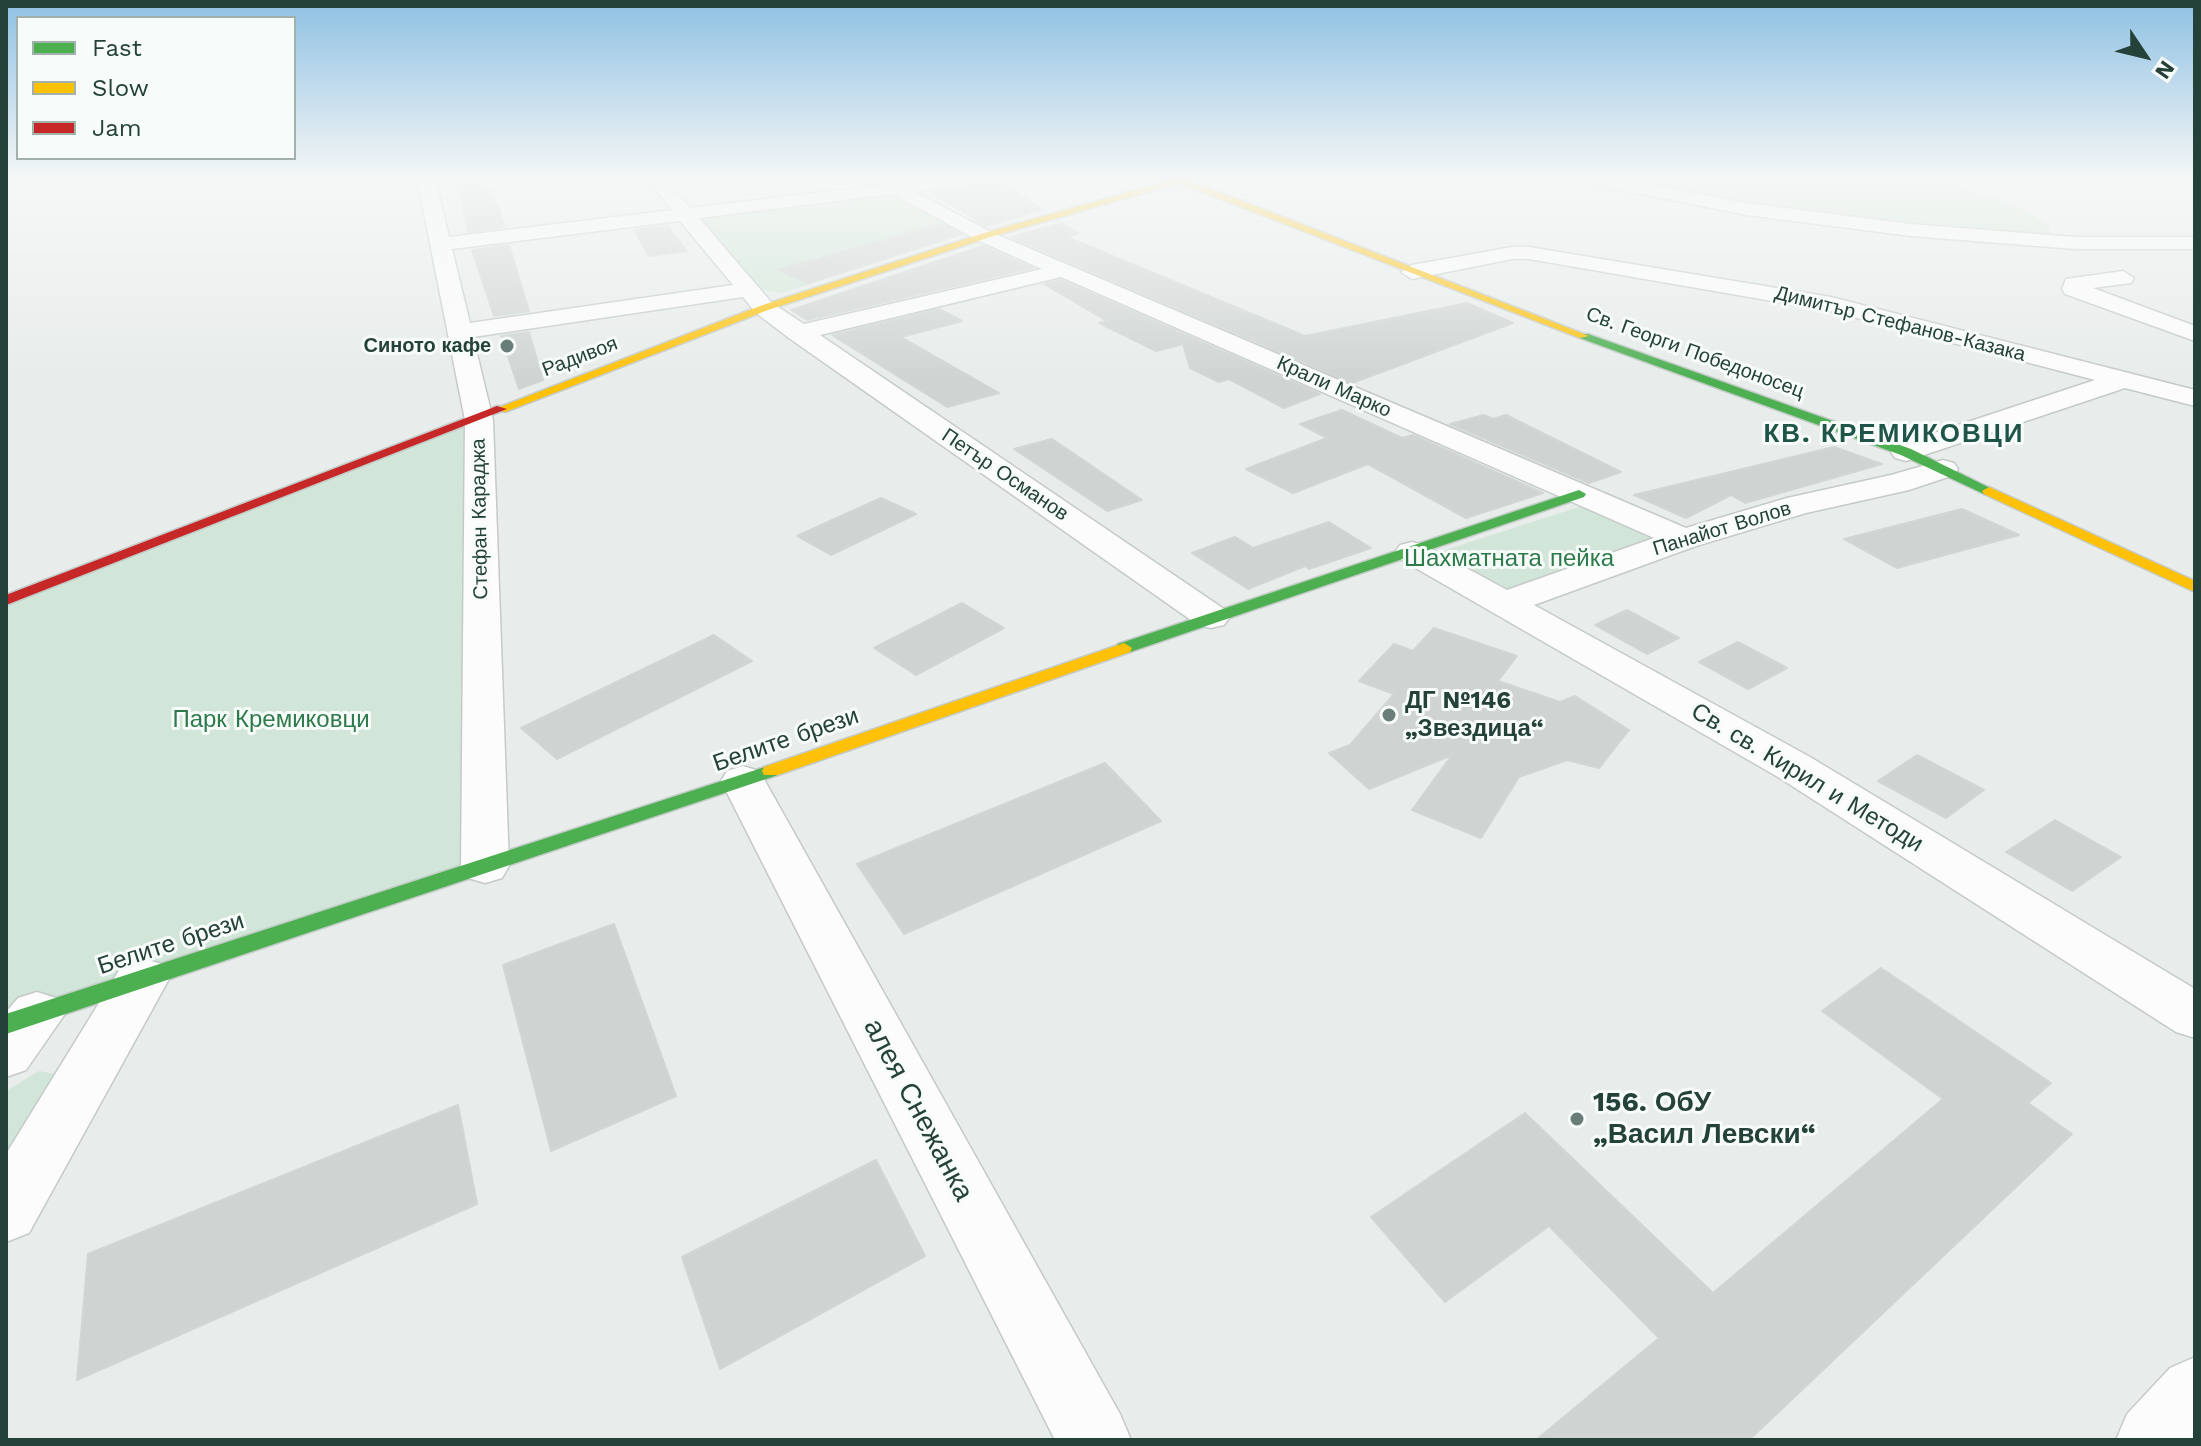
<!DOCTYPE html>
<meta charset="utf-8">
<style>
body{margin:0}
#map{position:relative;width:2201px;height:1446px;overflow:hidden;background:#e8edeb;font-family:"Work Sans",sans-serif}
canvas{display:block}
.frame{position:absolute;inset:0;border:8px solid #24423a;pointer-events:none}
.legend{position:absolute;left:16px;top:16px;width:280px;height:144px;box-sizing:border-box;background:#f7fbf9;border:2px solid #a3b1ad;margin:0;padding:10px 14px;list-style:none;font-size:24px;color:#24423a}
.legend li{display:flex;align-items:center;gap:16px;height:40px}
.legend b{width:40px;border:2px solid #a3b1ad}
.north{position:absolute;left:2105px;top:16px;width:80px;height:80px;-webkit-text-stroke:6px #f7fbf9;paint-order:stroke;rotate:125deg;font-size:22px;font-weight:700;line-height:32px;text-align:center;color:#24423a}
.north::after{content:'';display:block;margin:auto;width:28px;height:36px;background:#24423a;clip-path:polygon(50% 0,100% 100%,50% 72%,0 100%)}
</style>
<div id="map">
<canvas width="2201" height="1446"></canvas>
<div class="frame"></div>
<ul class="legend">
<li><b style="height:10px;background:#4caf50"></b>Fast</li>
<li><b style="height:10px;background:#ffc107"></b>Slow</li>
<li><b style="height:10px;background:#c62828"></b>Jam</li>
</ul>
<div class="north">N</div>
</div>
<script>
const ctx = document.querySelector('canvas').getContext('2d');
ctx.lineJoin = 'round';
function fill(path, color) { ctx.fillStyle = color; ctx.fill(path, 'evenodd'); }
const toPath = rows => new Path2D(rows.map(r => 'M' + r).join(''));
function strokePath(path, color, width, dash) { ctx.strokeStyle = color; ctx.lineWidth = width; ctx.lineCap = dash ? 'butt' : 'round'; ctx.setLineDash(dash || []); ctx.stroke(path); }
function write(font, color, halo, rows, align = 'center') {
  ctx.font = font + ' "Work Sans",sans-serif'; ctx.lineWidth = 6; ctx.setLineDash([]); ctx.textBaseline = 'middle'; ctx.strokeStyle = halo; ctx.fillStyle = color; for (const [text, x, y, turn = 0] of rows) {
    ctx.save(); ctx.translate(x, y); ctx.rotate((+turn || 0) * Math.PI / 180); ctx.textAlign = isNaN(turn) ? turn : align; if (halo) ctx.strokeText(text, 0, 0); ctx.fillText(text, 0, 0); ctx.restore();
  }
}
fill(toPath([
 [1598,178,1873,178,1947,183,2014,204,2048,224,2052,239,1824,218],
 [887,193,970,233,782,293,761,290,694,214],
 [479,420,485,866,6,1024,6,600],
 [1582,506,1661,537,1506,590,1436,553],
 [39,1071,61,1075,6,1178,6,1091]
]), '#d1e6d8');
const building = toPath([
 [452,178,481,178,499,209,504,227,468,232,462,200,452,178],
 [1001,182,1042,210,986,226,931,193,1001,182],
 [1062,223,1078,233,1067,237,1305,336,1467,303,1513,323,1352,383,1011,237,1062,223],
 [942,224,960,234,808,283,778,270,942,224],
 [668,226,687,251,649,256,634,230,668,226],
 [509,245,529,311,494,316,472,250,509,245],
 [983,246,1033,268,807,320,791,310,983,246],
 [1061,280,1320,394,1284,408,1229,379,1219,382,1190,368,1183,344,1156,351,1099,323,1107,321,1044,284,1061,280],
 [939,309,962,321,901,337,999,393,947,407,832,335,939,309],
 [529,332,543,380,519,389,501,336,529,332],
 [1342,410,1402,438,1413,435,1543,493,1466,518,1368,464,1293,493,1246,469,1327,438,1300,424,1342,410],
 [1484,415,1493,419,1506,415,1621,472,1589,483,1450,424,1484,415],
 [1052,439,1142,500,1107,511,1014,449,1052,439],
 [1834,447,1882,464,1745,503,1731,495,1686,518,1634,495,1834,447],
 [881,498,916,514,831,555,797,536,881,498],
 [1962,509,2019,535,1897,568,1844,539,1962,509],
 [1329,522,1371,548,1309,569,1305,566,1248,589,1192,553,1235,537,1253,548,1329,522],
 [962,603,1004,628,916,675,874,648,962,603],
 [1627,610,1679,638,1647,654,1595,625,1627,610],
 [1434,628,1517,656,1498,681,1560,702,1575,696,1629,730,1599,768,1567,760,1519,777,1481,838,1412,810,1452,755,1369,789,1329,753,1350,745,1394,694,1359,681,1394,644,1413,651,1434,628],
 [714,635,752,661,557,759,521,728,714,635],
 [1738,642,1787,668,1748,689,1699,662,1738,642],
 [1917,755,1984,790,1946,818,1878,781,1917,755],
 [1105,763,1161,821,904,934,857,864,1105,763],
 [2055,820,2121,857,2072,891,2006,852,2055,820],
 [614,924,676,1096,551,1151,503,965,614,924],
 [1881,968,2051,1083,2028,1103,2072,1134,1749,1440,1536,1440,1659,1338,1549,1226,1445,1302,1371,1217,1525,1113,1713,1293,1943,1099,1822,1011,1881,968],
 [458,1105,477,1204,77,1380,88,1254,458,1105],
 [876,1160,925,1256,720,1369,682,1257,876,1160]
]);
fill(building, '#cfd4d2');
strokePath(building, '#d1d6d4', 2);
const street = toPath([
 [417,178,435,178,449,237,672,210,646,178,664,178,690,208,940,178,992,178,983,183,915,192,991,232,1686,528,1787,498,1891,475,1943,460,1954,463,1958,469,1954,475,1909,490,1806,513,1696,546,1534,605,1810,757,2195,989,2195,1038,2176,1032,1778,777,1400,559,1395,552,1400,545,1412,542,1424,545,1507,590,1654,538,1061,277,820,335,1224,609,1230,617,1224,625,1211,628,1198,625,789,338,756,313,743,297,473,337,493,420,509,866,502,878,485,883,468,878,461,866,465,420,417,178],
 [893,194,977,240,1042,269,804,324,772,303,699,218,893,194],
 [680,221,733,285,470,323,452,249,680,221],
 [1173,178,1207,178,1204,182,1180,185,1174,184,1173,178],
 [1579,178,1615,178,1746,203,1911,224,2075,237,2195,237,2195,249,2075,249,1911,236,1746,215,1588,183,1579,178],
 [1512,247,1529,247,1831,297,2195,390,2195,406,2125,388,1906,461,1895,458,1891,452,1895,446,2095,380,1830,311,1529,259,1512,259,1412,279,1401,272,1412,265,1512,247],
 [2123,271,2134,278,2131,283,2093,288,2195,326,2195,341,2065,294,2062,289,2066,279,2123,271],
 [743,766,759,771,765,781,1120,1414,1131,1440,1055,1440,721,781,727,771,743,766],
 [142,958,161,964,169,979,29,1233,6,1242,6,1154,123,964,142,958],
 [37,992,56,998,65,1014,26,1070,6,1077,6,1012,18,998,37,992],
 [2195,1357,2195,1440,2116,1440,2127,1414,2170,1368,2195,1357]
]);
const fast = toPath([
 [1580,334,1588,334,1911,449,1996,491,1989,495,1984,494,1901,455,1580,338,1580,334],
 [1579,490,1586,494,1584,497,1130,652,1124,653,1116,648,1118,644,1579,490],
 [771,765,778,767,780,771,778,775,6,1034,6,1014,771,765]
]);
const slow = toPath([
 [1169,178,1183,178,1589,336,1580,338,1179,183,987,238,768,310,505,412,495,409,760,306,981,234,1171,180,1169,178],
 [1989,487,2195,581,2195,592,1984,494,1982,491,1989,487],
 [1124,643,1132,648,1130,652,778,775,764,775,762,771,764,767,1124,643]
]);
const jam = toPath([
 [497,406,507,409,6,605,6,595,497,406]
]);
strokePath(street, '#c5cac8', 3);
strokePath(fast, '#c3cbc8', 3);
strokePath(slow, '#c3cbc8', 3);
strokePath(jam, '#c3cbc8', 3);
fill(street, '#fcfcfc');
fill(fast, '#4caf50');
fill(slow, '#ffc107');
fill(jam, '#c62828');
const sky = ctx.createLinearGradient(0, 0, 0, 380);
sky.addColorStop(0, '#8fc1e3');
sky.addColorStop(0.47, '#f5f7f6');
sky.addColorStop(1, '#f5f7f600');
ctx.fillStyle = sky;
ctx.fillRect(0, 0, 2201, 380);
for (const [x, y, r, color] of [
 [507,346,8,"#697e78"],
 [1389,715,8,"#697e78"],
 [1577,1119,8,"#697e78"]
]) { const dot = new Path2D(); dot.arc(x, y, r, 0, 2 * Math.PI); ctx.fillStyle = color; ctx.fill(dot); strokePath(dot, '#f7fbf9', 3); }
write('20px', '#24423a', '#f7fbf9', [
 ["Димитър Стефанов-Казака",1900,324,14],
 ["Св. Георги Победоносец",1695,353,20],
 ["Радивоя",580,357,-21],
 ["Крали Марко",1334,387,24],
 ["Петър Османов",1005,475,34],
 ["Стефан Караджа",480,519,-91],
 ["Панайот Волов",1722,529,-17]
]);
write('bold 20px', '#24423a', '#f7fbf9', [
 ["Синото кафе",491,346]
], 'right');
write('24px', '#2d7a4b', '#f7fbf9', [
 ["Шахматната пейка",1509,559],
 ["Парк Кремиковци",271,720]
]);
write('bold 24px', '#24423a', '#f7fbf9', [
 ["ДГ №146",1405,701],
 ["„Звездица“",1405,729]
], 'left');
write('24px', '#24423a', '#f7fbf9', [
 ["Белите брези",786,740,-19],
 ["Св. св. Кирил и Методи",1807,778,31],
 ["Белите брези",171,944,-18]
]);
ctx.letterSpacing = '2px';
write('bold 26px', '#1f5548', '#f7fbf9', [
 ["КВ. КРЕМИКОВЦИ",1894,434]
]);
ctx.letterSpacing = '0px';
write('bold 28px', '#24423a', '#f7fbf9', [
 ["156. ОбУ",1593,1103],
 ["„Васил Левски“",1593,1135]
], 'left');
write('28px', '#24423a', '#f7fbf9', [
 ["алея Снежанка",918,1110,62]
]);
</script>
